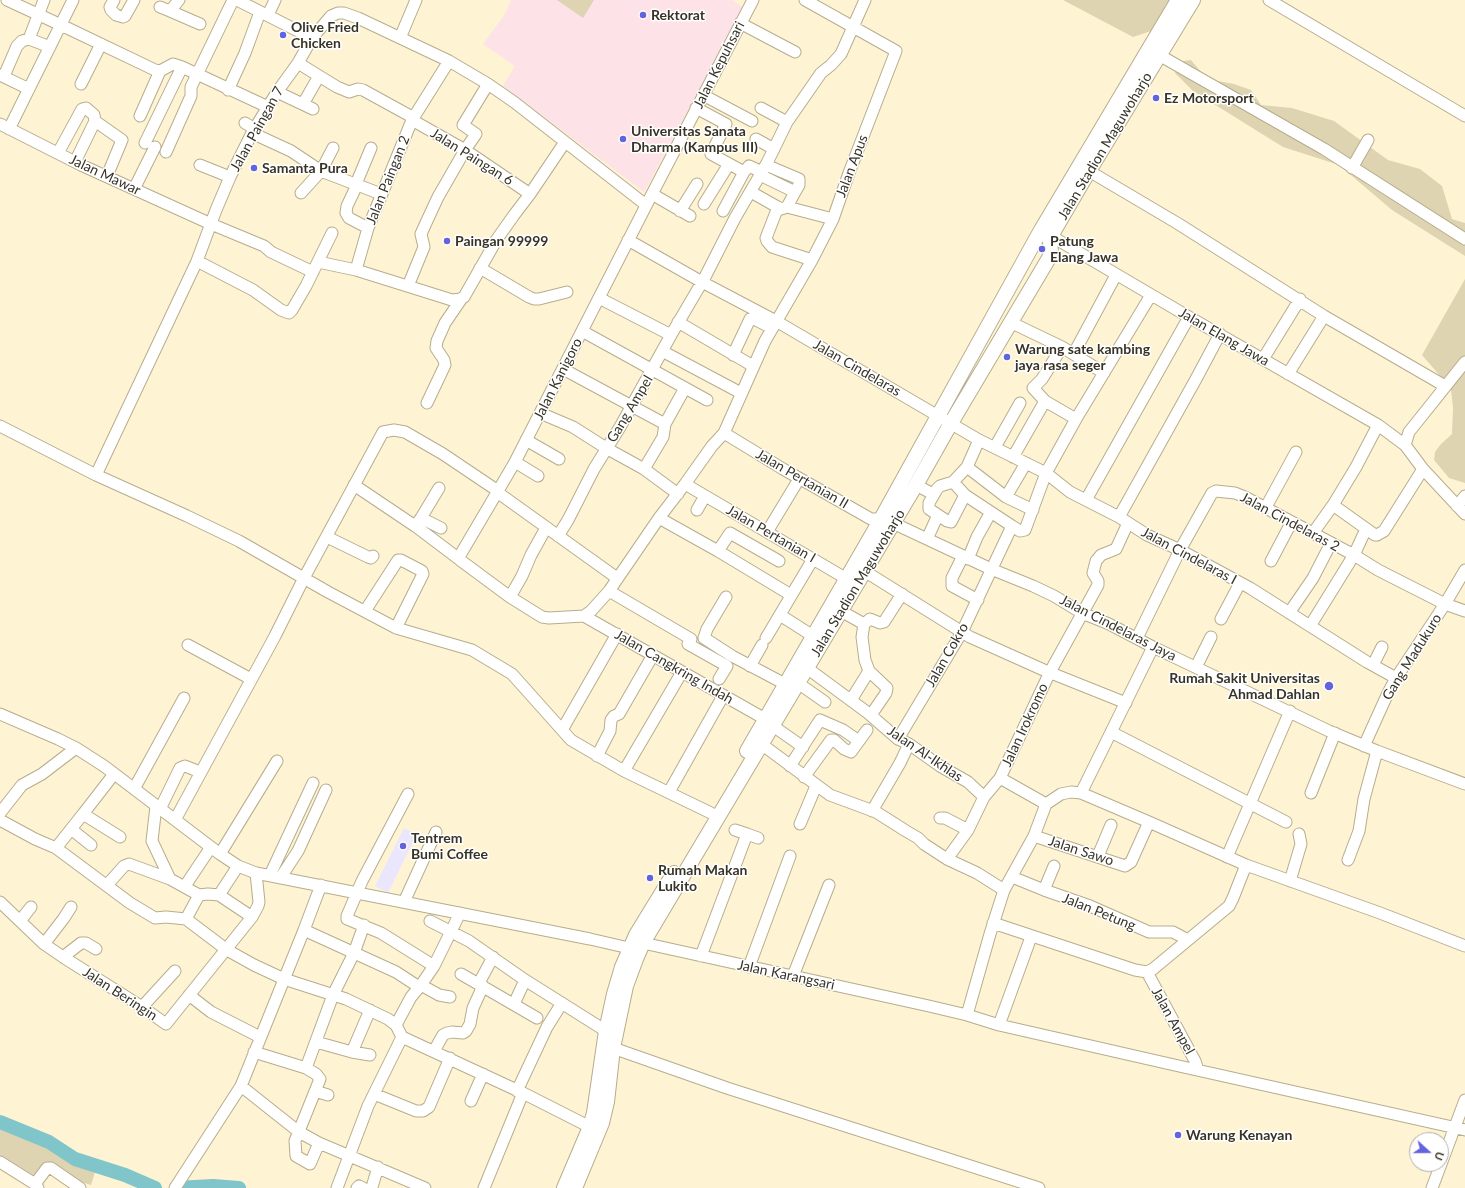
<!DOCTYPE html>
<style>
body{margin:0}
#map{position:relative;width:1465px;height:1188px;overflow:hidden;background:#fef4d3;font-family:Lato,sans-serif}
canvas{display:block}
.north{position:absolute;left:1409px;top:1132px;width:40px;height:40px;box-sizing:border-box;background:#fff;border:1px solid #afada8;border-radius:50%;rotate:111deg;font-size:11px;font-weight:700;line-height:16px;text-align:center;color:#373326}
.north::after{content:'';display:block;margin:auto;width:14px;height:18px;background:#6264dd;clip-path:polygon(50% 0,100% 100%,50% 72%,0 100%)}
</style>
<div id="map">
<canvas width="1465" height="1188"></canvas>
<div class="north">U</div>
</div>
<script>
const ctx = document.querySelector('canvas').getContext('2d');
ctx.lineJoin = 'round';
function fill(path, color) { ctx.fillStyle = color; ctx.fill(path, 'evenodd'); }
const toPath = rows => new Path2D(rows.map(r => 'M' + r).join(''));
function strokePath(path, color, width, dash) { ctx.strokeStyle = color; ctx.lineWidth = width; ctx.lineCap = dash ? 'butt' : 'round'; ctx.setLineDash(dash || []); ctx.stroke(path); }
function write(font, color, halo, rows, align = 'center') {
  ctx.font = font + ' Lato,sans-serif'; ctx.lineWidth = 3; ctx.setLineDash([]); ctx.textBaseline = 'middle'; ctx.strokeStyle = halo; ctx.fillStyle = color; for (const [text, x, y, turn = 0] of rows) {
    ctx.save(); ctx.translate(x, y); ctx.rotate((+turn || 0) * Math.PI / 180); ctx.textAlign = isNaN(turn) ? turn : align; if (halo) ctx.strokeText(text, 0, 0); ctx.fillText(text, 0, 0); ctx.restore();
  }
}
fill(toPath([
 [404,828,417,834,388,893,375,886]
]), '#eae7fd');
fill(toPath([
 [511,0,732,0,744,8,644,192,503,86,515,66,483,44,505,14]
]), '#fde2e7');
fill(toPath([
 [557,0,594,0,583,18],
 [1063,0,1173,0,1154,30,1133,37],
 [1191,60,1207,79,1234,84,1251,90,1261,105,1292,108,1334,121,1388,160,1420,169,1442,186,1452,219,1465,223,1465,256,1392,210,1339,165,1283,147,1193,91,1175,73,1176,62],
 [1465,279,1465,483,1449,478,1434,460,1435,452,1441,444,1452,434,1453,408,1450,381,1447,384,1422,355],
 [0,1125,45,1143,69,1161,81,1166,96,1169,91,1185,81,1182,60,1170,36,1176,20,1170,0,1158]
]), '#dfd4b1');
strokePath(toPath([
 [0,1122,49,1142,75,1159,125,1175,155,1188],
 [176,1188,213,1186,239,1188]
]), '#7fc5ca', 14);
const minor = toPath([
 [7,0,61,25,155,70,160,71,173,64,182,67,268,107],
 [44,0,29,39,50,47],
 [114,0,110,7,111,10,116,15,123,17,125,16,134,0],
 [237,0,312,38],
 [753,0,652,194,515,462,459,557,460,560,510,597,542,617,549,618,584,616,591,611,609,591,659,518,685,484,712,446,724,433,765,341,812,260,833,219,849,173,896,51,805,0],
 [1269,0,1465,116],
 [160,7,170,11,179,0],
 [170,11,200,24],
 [268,15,275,0],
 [740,23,795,52],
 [400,38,416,0],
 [1159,55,1324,149,1465,239],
 [298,63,337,87,349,92,358,89,363,90,414,118],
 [0,75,29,89],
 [4,76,17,46,22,41,29,39],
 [81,84,101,44],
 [228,90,245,53,260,12],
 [277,92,313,109],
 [703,95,752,121],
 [303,104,319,76],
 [696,108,726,124,711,154,744,172],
 [761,108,787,122],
 [140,116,160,71],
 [412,120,465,150,530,194],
 [95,121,122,140,107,176],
 [245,123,255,129],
 [0,124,81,165,211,224,264,246,271,252,313,272],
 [9,129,73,0],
 [252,133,291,151,321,171,381,194],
 [756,139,774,149],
 [145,143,182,67],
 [166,152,191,96,191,87,233,0],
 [58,153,82,109,86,108,94,115,95,121,75,162],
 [200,165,230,177],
 [766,165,799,179,799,185,795,192],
 [1352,168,1368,140],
 [1089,171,1177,223,1324,316,1445,386],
 [760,175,795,192,787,207],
 [356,184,371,148],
 [357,185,347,206,346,213,349,218,368,228],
 [134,189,155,147],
 [751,192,781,209,787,207,833,219],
 [301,193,321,171,333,148],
 [652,194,690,216],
 [704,204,729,164],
 [778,207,766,238,767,241,772,247,812,260],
 [680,211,697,184],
 [723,211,744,172,749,166,762,172],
 [332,233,306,286,292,310,289,313,281,310,253,290,197,261,216,210,230,177,252,133,277,92,298,63,312,38,331,16,338,13,344,13,358,18,449,61,488,84,514,102,646,205],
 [1046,233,1189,317,1378,425,1405,445,1423,469,1465,514],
 [628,240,702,282,776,321,979,440,1046,473,1070,492,1119,517,1147,535,1180,550,1250,588,1367,662,1396,678],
 [318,262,356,270,368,228,412,120,449,61],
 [480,268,529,297,534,299,539,299,567,292],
 [356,270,452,300,461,299,464,297,497,239,514,215,530,194,565,142],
 [408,286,424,247,421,234,425,225,438,197,465,150,476,134,463,125,488,84],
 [599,298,671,335],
 [678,322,753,366],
 [1010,322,1062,347],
 [582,331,707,400],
 [662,351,741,393],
 [1074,353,1116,275],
 [733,355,750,319,754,319,772,328],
 [1263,359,1300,299],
 [563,369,665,424],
 [1288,374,1324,316],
 [1045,401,1076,419],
 [427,403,445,365,444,360,436,348,437,341,445,323,462,298],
 [540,413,573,427,606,448,644,469,678,494],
 [0,426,96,475,187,516,239,541,328,592,396,628,472,650,512,674,571,740,624,771,711,813],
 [724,433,783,469,871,519,881,519,893,523,991,569,1033,586,1054,596,1082,613,1109,624,1153,647,1329,731,1377,751,1465,784],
 [526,440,559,459],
 [1405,445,1409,432,1465,362],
 [995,447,1020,403],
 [1013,457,1045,401,1033,388,1042,379,1062,347,1104,373],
 [515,462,538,476],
 [1026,463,1006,497,1033,510],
 [967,467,1006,497],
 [644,469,663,437,665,424,685,388],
 [96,475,197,261],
 [953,482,965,495,1012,526],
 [685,484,852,582],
 [354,485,415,526,421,518,439,488],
 [916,485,933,494],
 [497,492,617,578],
 [965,495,951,522,947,521,929,509,929,503,937,489,940,486,953,482,967,467,979,440],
 [1086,500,1189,317],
 [1333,505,1375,535,1377,535,1384,531,1423,469],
 [1457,506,1465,496],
 [1266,507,1296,452],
 [697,510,705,496],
 [1119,517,1196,379,1220,334],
 [421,518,441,528],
 [659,518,718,551,791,595],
 [414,525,459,559],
 [767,532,799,479],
 [1313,533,1333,505,1356,467,1378,425],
 [558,536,568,520,594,469,620,427,671,335,705,277,735,218,767,163,787,122,821,73,831,65,841,54,865,0],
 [327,537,368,557,371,558,373,556],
 [927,539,938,515],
 [718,551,730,533,779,561],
 [963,556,952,578,952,586,978,600],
 [968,559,977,537,991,512],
 [1271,561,1290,525,1294,523],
 [858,567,970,637,1046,671,1126,703],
 [609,591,691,639,688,644,727,666,719,679],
 [510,597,522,576,531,555,546,528],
 [726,597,707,629,704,638,732,656,785,684],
 [365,611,398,560,401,560,422,571,423,574,396,628],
 [841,611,864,624,862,637,865,660,869,671,887,688,886,693,871,715],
 [1289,613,1313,578,1331,543],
 [780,615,813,636],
 [584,616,765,719],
 [1221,619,1240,583],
 [864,624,870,619,880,623,884,622,902,594],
 [1310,626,1354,555,1366,529],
 [766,638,813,559],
 [1137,638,1180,550,1212,493,1216,491,1235,493,1245,497,1354,555,1378,570,1445,604,1465,611],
 [188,645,251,679],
 [1373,665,1382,647],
 [750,666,762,645],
 [1196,667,1211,637],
 [807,668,868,713,898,739,909,744,940,766,968,782,984,797],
 [798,683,825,702],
 [851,700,869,671],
 [0,714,58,739,76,748,104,766,220,854,238,866,256,873,590,939,629,948],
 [773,726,803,747],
 [562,730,617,634],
 [1111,732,1286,822],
 [898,739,962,632,1012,526,1020,531,1025,530,1046,473,1076,419,1151,295],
 [756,740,830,795,876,812,906,831,918,838,924,844,947,859,977,873,1004,890],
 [1364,746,1388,693,1396,678,1445,604,1465,570],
 [597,756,610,731,611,720,614,716,619,714,653,655],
 [790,766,820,720,843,730,859,741],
 [624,771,682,672],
 [114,774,83,814,120,837],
 [804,777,831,740,834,740,844,749,851,752,867,730],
 [1000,778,1046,804],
 [134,789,184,698],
 [669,792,723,696],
 [1081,793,1149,822,1246,865,1380,913,1465,946],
 [1311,793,1335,733],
 [408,794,362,881,347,916,347,919,381,933,434,966],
 [156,806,152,841,170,879,199,895,186,919],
 [160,809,180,768,185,766,200,772],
 [872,811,900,763,909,744],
 [0,813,22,785,42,774,76,748],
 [940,818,945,818,968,830],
 [0,820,35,839,56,848,130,903,155,918,166,917,186,919,227,950,254,965,284,979,346,999,388,1019,396,1025,402,1037,523,1093,590,1127],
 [175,820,275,636,304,578,383,432,394,430,405,432,443,454,498,491],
 [800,824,816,786],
 [71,829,91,845],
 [735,830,747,834],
 [1034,836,1125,866,1131,862,1149,822],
 [56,848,83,814],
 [220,854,277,761],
 [1098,856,1111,825],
 [1227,857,1290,711],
 [947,859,968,830,984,797,1000,778,1050,672,1098,585,1098,581,1093,573,1096,561,1101,555,1116,549,1128,523],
 [1348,860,1359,831,1364,799,1377,751],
 [270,875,313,783],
 [281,877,298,851,326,790],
 [1012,877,1044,890,1090,906,1149,932,1173,932,1188,940],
 [1290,881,1301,844,1299,834],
 [107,885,124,866,129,864,170,879],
 [185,886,211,847],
 [1044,890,1054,866],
 [199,895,208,894,219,895,252,917],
 [219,895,238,866],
 [0,902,44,944,63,957,142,1007,166,1024,252,917,258,906,259,902,256,873],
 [404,902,436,832],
 [20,921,31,907],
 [430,921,469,941,525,980,606,1031],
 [993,923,1135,970,1147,972,1153,969,1229,906,1233,898,1246,865],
 [304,930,396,972,419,987],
 [643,943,929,1006,967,1015,999,1025,1170,1064,1465,1130],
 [44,944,64,918,71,907],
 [701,956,747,834,758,838],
 [63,957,81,943,86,943,96,949],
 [749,967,790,856],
 [1147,972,1195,1061,1198,1070],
 [461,974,537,1018],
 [793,976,829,885],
 [479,983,493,957],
 [421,985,439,995,450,997],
 [189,995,211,1012,260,1037],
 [514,1004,525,980],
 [142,1007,175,971],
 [967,1015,990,934,1004,890,1034,836,1046,804,1061,794,1071,792,1081,793,1153,647],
 [396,1025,411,997,421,985,434,966,460,913],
 [999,1025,1031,937],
 [316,1042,352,1052,370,1055],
 [613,1048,727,1088,1039,1188],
 [434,1051,443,1035,447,1033,452,1032,463,1033,466,1031,470,1024,473,1008,483,986],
 [254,1052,306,1068],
 [352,1052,370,1010],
 [241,1086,299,1132,319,1143,425,1188],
 [315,1091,328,1095],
 [517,1091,547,1027,562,1003],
 [374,1094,416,1111,423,1111,429,1107,450,1058],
 [471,1101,483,1074],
 [319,1143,310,1164,296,1156,295,1141,320,1079,316,1074,306,1068,333,995,354,953,364,925],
 [0,1162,35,1184,38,1188],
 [1441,1164,1465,1100],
 [35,1184,47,1168,51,1168,80,1188],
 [372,1187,378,1167],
 [175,1188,241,1086,304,930,321,885],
 [337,1188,368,1106,402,1037],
 [357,1188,359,1186,363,1188],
 [484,1188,523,1093],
 [1432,1188,1441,1164]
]);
const major = toPath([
 [747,751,881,519,1041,230,1178,0],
 [564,1188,590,1127,594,1113,606,1031,614,994,622,967,636,935,674,873],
 [575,1188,602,1123,607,1102,613,1048,626,986,636,959,643,943,916,485,951,423,1049,258,1051,253,1050,241,1051,236,1089,171,1193,0]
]);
strokePath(minor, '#b6ad8d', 13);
strokePath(major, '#b6ad8d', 16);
strokePath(minor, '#fff', 11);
strokePath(major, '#fff', 14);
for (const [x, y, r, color] of [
 [643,15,4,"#6264dd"],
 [283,35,4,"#6264dd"],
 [1156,98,4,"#6264dd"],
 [623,139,4,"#6264dd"],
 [254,168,4,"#6264dd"],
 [447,241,4,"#6264dd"],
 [1042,249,4,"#6264dd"],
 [1007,357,4,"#6264dd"],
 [1329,686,5,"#6264dd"],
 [403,846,4,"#6264dd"],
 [650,878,4,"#6264dd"],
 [1178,1135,4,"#6264dd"]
]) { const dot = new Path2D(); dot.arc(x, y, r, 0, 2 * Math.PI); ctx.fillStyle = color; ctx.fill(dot); strokePath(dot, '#fff', 1.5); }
write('bold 14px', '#373326', '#fff', [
 ["Rektorat",651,15],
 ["Olive Fried",291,27],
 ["Chicken",291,43],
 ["Ez Motorsport",1164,98],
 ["Universitas Sanata",631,131],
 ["Dharma (Kampus III)",631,147],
 ["Samanta Pura",262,168],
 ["Paingan 99999",455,241],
 ["Patung",1050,241],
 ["Elang Jawa",1050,257],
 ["Warung sate kambing",1015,349],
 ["jaya rasa seger",1015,365],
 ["Rumah Sakit Universitas",1320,678,"right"],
 ["Ahmad Dahlan",1320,694,"right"],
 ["Tentrem",411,838],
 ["Bumi Coffee",411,854],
 ["Rumah Makan",658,870],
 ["Lukito",658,886],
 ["Warung Kenayan",1186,1135]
], 'left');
write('14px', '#373326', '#fff', [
 ["Jalan Kepuhsari",719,65,-63],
 ["Jalan Paingan 7",257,129,-61],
 ["Jalan Stadion Maguwoharjo",1105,146,-59],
 ["Jalan Paingan 6",472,157,32],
 ["Jalan Apus",852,166,-69],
 ["Jalan Mawar",105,175,25],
 ["Jalan Paingan 2",388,180,-68],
 ["Jalan Elang Jawa",1224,337,30],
 ["Jalan Cindelaras",857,368,30],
 ["Jalan Kanigoro",558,379,-63],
 ["Gang Ampel",630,409,-59],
 ["Jalan Pertanian II",802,479,30],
 ["Jalan Cindelaras 2",1290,522,28],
 ["Jalan Pertanian I",771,534,30],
 ["Jalan Cindelaras I",1189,556,28],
 ["Jalan Stadion Maguwoharjo",858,583,-59],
 ["Jalan Cindelaras Jaya",1118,628,27],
 ["Jalan Cokro",947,655,-60],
 ["Gang Madukuro",1412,657,-58],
 ["Jalan Cangkring Indah",674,667,30],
 ["Jalan Irokromo",1025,725,-65],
 ["Jalan Al-Ikhlas",925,754,34],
 ["Jalan Sawo",1081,851,18],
 ["Jalan Petung",1099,912,22],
 ["Jalan Karangsari",786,975,12],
 ["Jalan Beringin",120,994,33],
 ["Jalan Ampel",1173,1021,61]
]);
</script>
